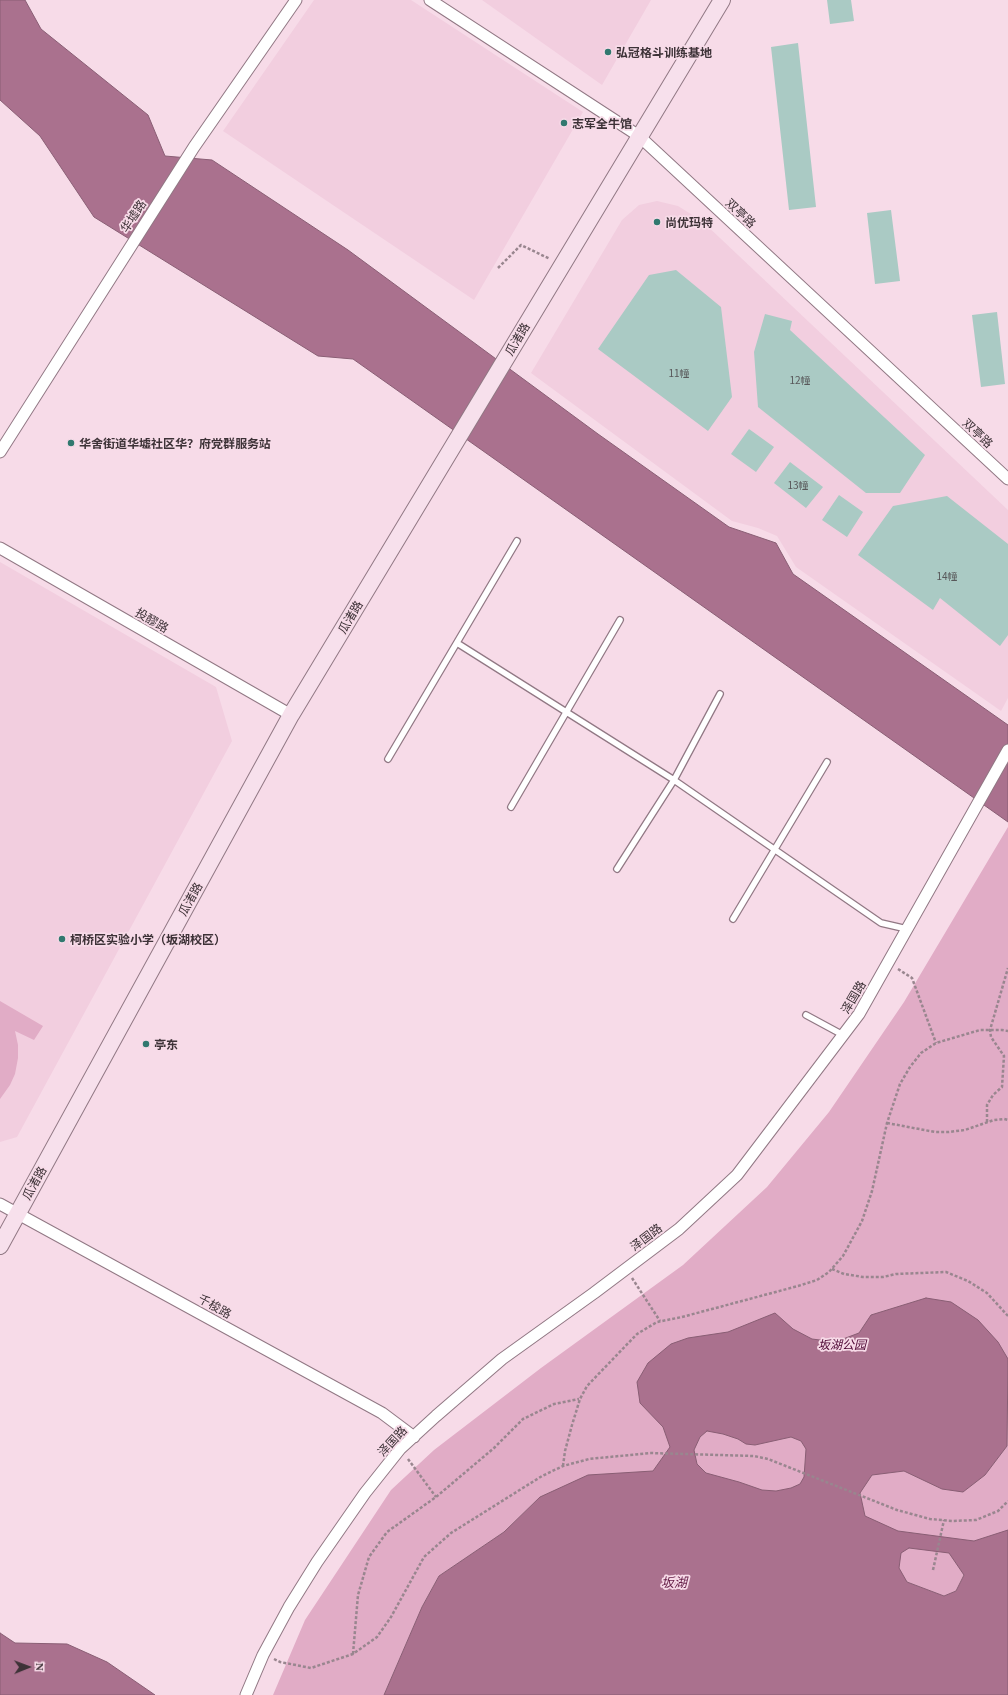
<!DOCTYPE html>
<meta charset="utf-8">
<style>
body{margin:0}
#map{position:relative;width:1008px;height:1695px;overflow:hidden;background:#f7dbe8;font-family:Georgia,serif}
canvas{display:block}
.north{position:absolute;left:8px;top:1647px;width:40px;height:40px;-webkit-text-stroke:3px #f7dbe8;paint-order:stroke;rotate:89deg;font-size:11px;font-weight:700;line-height:16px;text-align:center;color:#3d3237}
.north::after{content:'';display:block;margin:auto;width:14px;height:18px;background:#3d3237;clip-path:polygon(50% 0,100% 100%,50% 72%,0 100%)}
</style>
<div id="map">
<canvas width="1008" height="1695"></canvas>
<div class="north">N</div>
</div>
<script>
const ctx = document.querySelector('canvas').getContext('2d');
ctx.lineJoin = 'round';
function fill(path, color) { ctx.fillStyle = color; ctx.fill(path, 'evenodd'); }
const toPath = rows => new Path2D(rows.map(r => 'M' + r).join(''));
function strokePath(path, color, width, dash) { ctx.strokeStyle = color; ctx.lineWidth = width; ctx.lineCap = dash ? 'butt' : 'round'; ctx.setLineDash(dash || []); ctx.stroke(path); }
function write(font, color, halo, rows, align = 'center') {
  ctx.font = font + ' Georgia,"Noto Sans SC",serif'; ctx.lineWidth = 3.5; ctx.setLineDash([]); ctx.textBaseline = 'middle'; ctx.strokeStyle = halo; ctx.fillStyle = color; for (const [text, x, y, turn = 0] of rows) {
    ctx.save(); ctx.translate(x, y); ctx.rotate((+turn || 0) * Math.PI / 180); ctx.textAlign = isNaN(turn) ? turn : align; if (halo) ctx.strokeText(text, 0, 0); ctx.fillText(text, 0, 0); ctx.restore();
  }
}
fill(toPath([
 [314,0,411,0,583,112,474,300,223,131],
 [482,0,651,0,602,85],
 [657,201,678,206,702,221,1008,510,1008,698,1001,711,796,567,777,536,758,528,732,521,531,373,622,220,639,205],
 [0,562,216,687,232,741,17,1137,0,1142]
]), '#f2cedf');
fill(toPath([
 [1008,827,1008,1531,964,1575,956,1591,944,1596,907,1582,540,1497,504,1532,439,1576,422,1607,384,1695,273,1695,305,1620,391,1490,434,1450,541,1368,683,1265,767,1187,829,1112,904,1002],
 [0,1001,43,1026,34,1040,15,1031,18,1045,18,1058,15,1074,10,1085,0,1099]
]), '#e1acc6');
const water = toPath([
 [0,0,25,0,41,29,148,115,165,156,212,160,348,250,598,434,729,527,776,543,793,574,1008,725,1008,822,353,359,318,356,94,217,40,136,0,100,0,0],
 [926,1298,951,1302,978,1320,998,1342,1008,1359,1007,1446,985,1475,963,1492,942,1489,904,1471,872,1475,860,1493,865,1516,898,1531,974,1541,1008,1530,1008,1695,384,1695,422,1607,439,1576,504,1532,540,1497,588,1475,653,1471,670,1447,663,1427,640,1403,637,1382,648,1363,671,1344,688,1338,728,1332,775,1313,793,1329,812,1339,835,1342,859,1333,871,1315,926,1298],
 [707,1431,723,1434,738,1439,746,1444,755,1445,791,1437,801,1441,806,1449,804,1477,800,1484,791,1488,776,1491,762,1490,739,1482,706,1473,697,1464,694,1450,700,1437,707,1431],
 [909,1548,949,1553,964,1575,956,1591,944,1596,907,1582,899,1568,901,1553,909,1548],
 [0,1633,15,1643,67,1644,107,1662,155,1695,0,1695,0,1633]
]);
fill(water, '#aa718e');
strokePath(water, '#895e74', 1);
fill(toPath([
 [827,0,851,0,854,21,830,24],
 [798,43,816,207,789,210,771,47],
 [891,210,900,281,875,284,867,213],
 [676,270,721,307,732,397,708,431,598,349,649,275],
 [997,312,1005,384,981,387,972,315],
 [765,314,792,321,790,330,925,455,900,493,866,493,758,407,754,352],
 [749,429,774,447,756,472,731,454],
 [790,462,823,487,806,508,774,483],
 [839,495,863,512,847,537,822,520],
 [947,496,1008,544,1008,635,1000,646,940,598,933,610,858,555,893,506]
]), '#aacac4');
const lane = toPath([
 [457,643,674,780,881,923,907,929],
 [388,759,517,541],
 [511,807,620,620],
 [617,869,674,780,720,694],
 [733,919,827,762],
 [806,1015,843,1035]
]);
const street = toPath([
 [430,0,639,136,1008,479],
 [0,452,194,147,296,0],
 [0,548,291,715],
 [0,1204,382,1413,414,1437],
 [246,1695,263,1655,289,1607,317,1562,365,1493,400,1449,436,1416,502,1359,594,1293,679,1229,737,1175,859,1014,1008,750]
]);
const secondary = toPath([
 [0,1246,291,715,722,0]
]);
strokePath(lane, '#917884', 8);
strokePath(street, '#917884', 13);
strokePath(secondary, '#917884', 18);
strokePath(toPath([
 [498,268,521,245,550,259],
 [898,969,912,978,936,1043],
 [987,1122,987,1105,993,1095,1002,1087,1004,1056,991,1037,990,1030,1008,968],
 [887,1123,935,1132,949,1132,965,1130,994,1120,1004,1119,1008,1120],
 [832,1269,844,1274,863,1277,883,1277,896,1274,946,1272,968,1281,987,1293,1008,1316],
 [632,1278,660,1321],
 [408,1459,436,1497],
 [563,1466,565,1451,572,1425,580,1399,587,1386,637,1334,657,1322,682,1317,798,1286,817,1280,829,1272,843,1256,862,1221,872,1191,887,1123,900,1084,910,1067,921,1053,936,1043,980,1030,1002,1030,1008,1031],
 [933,1570,944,1520],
 [353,1654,358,1595,369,1557,387,1532,436,1497,494,1448,523,1419,554,1404,579,1399],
 [274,1659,280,1662,311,1668,353,1654,377,1637,391,1617,424,1557,451,1533,542,1476,563,1466,589,1459,650,1453,754,1456,768,1459,897,1510,930,1519,952,1521,976,1520,998,1511,1008,1501]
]), '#99868f', 2.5, [3, 2]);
strokePath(lane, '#fff', 5.5);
strokePath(street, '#fff', 11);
strokePath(secondary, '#f7e0ec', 16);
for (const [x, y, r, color] of [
 [608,52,4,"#31786f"],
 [564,123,4,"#31786f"],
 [657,222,4,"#31786f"],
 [71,443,4,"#31786f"],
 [62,939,4,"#31786f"],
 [146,1044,4,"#31786f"]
]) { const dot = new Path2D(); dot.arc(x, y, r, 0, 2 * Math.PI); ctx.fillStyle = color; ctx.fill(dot); strokePath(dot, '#f7dbe8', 1.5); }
write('10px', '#58585a', null, [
 ["11幢",679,373],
 ["12幢",800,380],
 ["13幢",798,485],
 ["14幢",947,576]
]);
write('bold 12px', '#3d3237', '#f7dbe8', [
 ["弘冠格斗训练基地",616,52],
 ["志军全牛馆",572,123],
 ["尚优玛特",665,222],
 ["华舍街道华墟社区华？府党群服务站",79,443],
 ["柯桥区实验小学（坂湖校区）",70,939],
 ["亭东",154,1044]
], 'left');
write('12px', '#3d3237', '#f7dbe8', [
 ["双亭路",741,213,43],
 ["华墟路",133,216,-57],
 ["瓜渚路",517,339,-59],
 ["双亭路",978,433,43],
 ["瓜渚路",350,617,-59],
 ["投醪路",152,620,30],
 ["瓜渚路",190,899,-61],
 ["泽国路",853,997,-59],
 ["瓜渚路",34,1183,-61],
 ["泽国路",646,1237,-37],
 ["千梭路",215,1306,29],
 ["泽国路",392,1441,-47]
]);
write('italic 12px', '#4e0634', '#f7dbe8', [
 ["坂湖公园",842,1344]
]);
write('italic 13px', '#68214a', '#f7dbe8', [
 ["坂湖",674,1582]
]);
</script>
